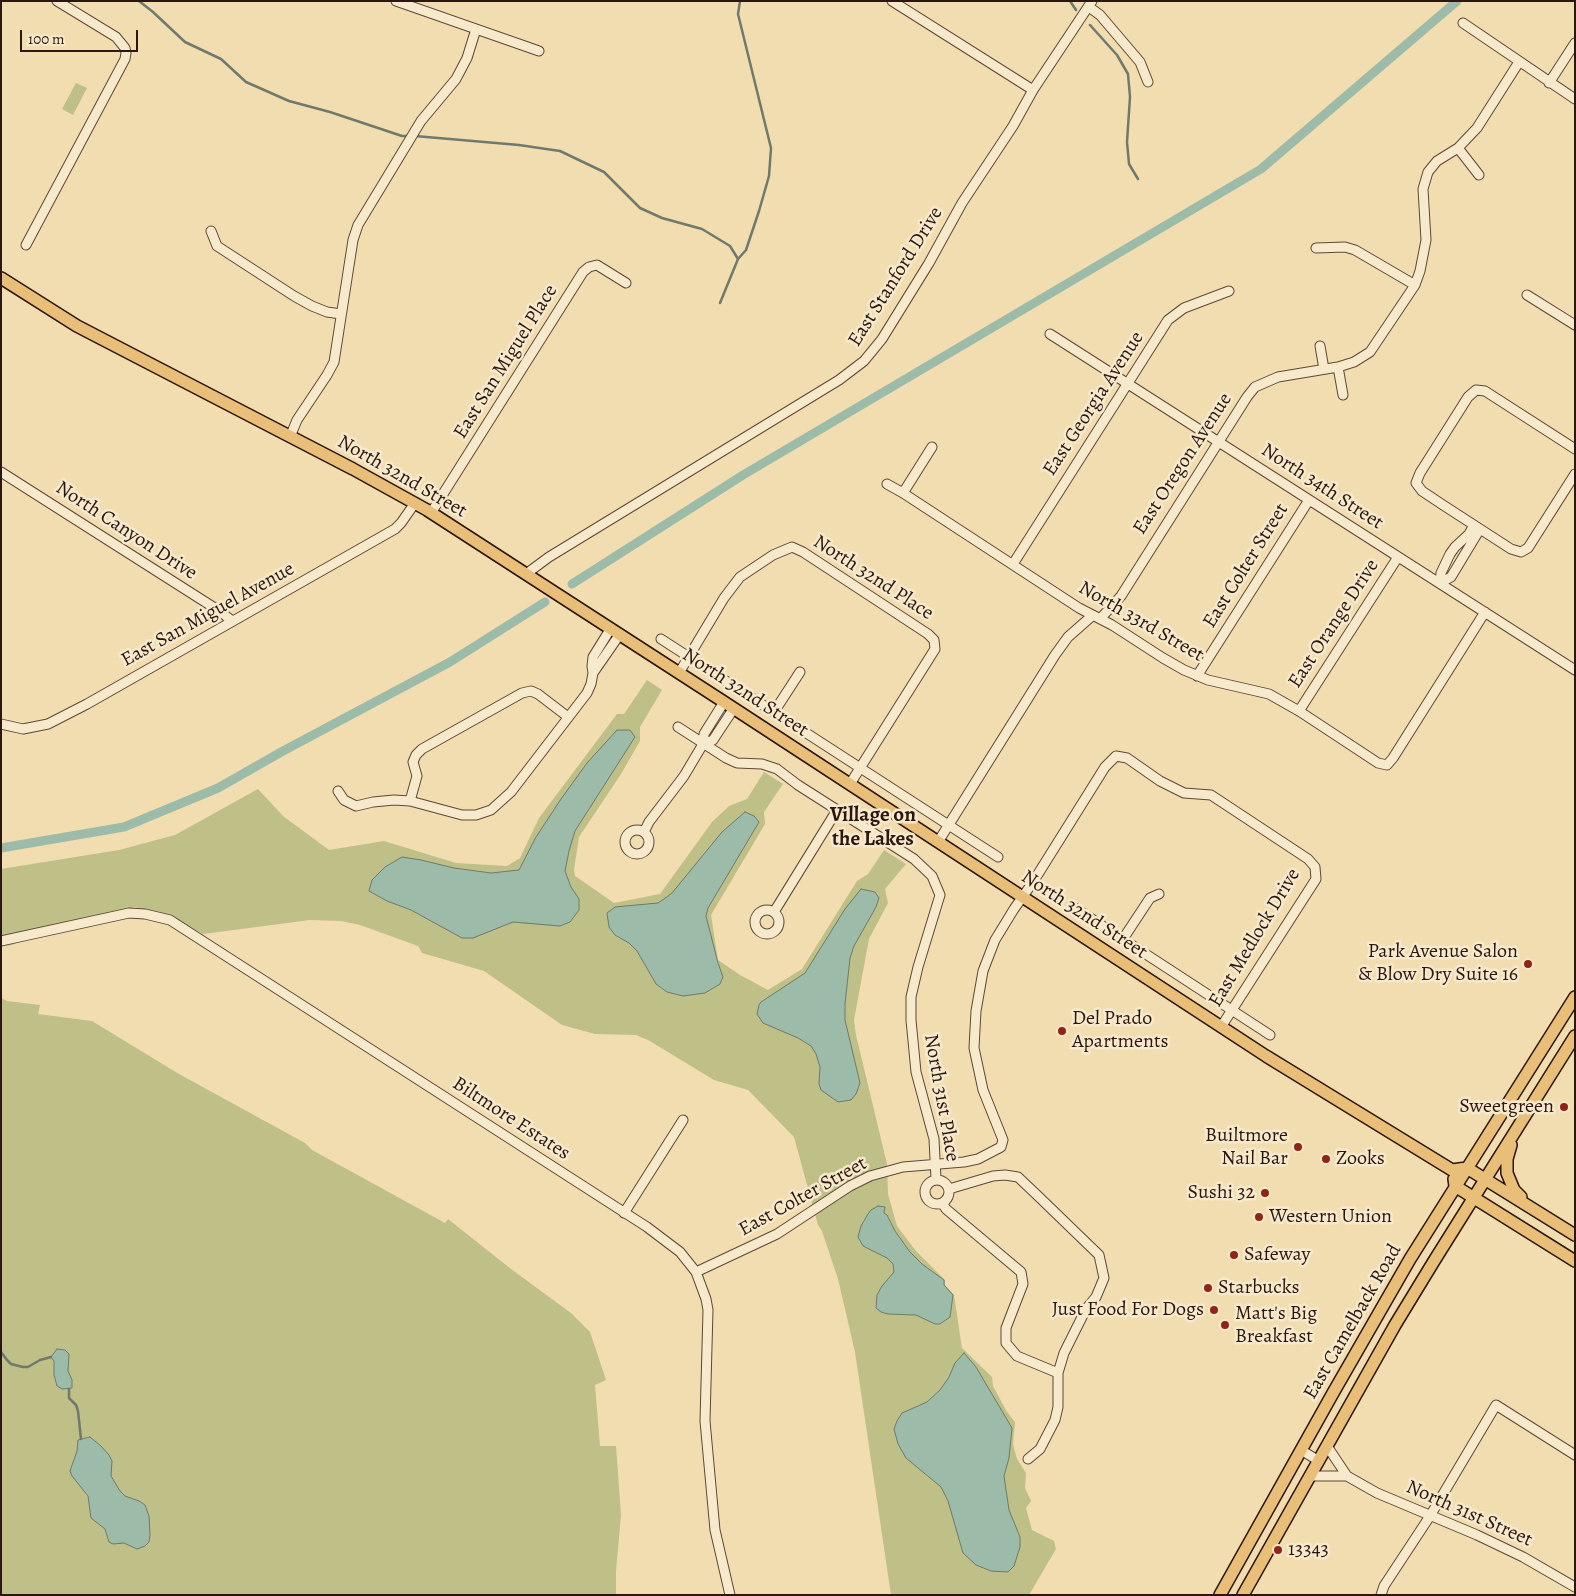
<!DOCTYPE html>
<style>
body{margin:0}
#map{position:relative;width:1576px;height:1596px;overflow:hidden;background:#f2ddb1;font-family:Alegreya,serif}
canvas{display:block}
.frame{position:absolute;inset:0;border:2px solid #2b1710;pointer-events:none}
.scale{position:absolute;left:20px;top:30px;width:118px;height:22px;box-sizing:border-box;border:2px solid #2b1710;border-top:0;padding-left:6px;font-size:15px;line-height:18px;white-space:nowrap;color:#2b1710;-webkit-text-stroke:4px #f7e9cc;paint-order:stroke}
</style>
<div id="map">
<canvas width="1576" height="1596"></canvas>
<div class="frame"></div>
<div class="scale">100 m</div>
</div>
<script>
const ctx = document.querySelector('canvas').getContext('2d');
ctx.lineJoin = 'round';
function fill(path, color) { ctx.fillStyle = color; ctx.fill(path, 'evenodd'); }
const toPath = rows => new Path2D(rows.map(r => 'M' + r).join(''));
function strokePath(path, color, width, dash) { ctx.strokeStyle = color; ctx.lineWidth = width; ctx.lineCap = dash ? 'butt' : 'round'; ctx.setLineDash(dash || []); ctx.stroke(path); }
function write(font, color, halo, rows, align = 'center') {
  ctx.font = font + ' Alegreya,serif'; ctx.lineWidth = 5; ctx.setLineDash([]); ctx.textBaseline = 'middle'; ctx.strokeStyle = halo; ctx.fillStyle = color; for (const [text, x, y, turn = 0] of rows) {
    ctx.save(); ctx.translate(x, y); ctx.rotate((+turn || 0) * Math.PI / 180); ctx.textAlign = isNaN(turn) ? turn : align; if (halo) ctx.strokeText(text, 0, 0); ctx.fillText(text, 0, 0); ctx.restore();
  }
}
fill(toPath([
 [76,83,87,88,73,115,62,109],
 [647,680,662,690,640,727,640,741,621,774,579,837,574,870,575,876,614,903,660,894,712,822,729,806,747,799,764,772,783,784,764,812,765,824,711,915,718,960,740,975,768,990,802,969,857,881,868,874,884,850,906,864,885,889,888,903,869,939,854,1020,856,1035,887,1164,888,1194,897,1226,916,1251,945,1280,945,1285,954,1295,962,1348,992,1377,993,1386,1007,1412,1015,1422,1013,1444,1017,1459,1026,1473,1025,1488,1031,1501,1026,1508,1032,1530,1054,1541,1056,1549,1029,1595,891,1595,855,1352,838,1279,822,1231,818,1225,794,1137,748,1090,714,1080,648,1040,636,1035,595,1034,562,1025,484,971,422,953,418,946,407,942,360,925,341,921,310,920,203,934,168,915,135,907,61,924,12,945,1,947,1,869,119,850,175,835,258,789,283,816,329,850,384,841,456,863,507,866,520,858,539,818,617,714,624,714],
 [1,998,7,1001,40,1005,38,1014,92,1021,179,1074,305,1143,312,1150,445,1223,448,1219,511,1269,571,1313,590,1332,606,1380,595,1385,600,1446,616,1446,621,1515,616,1571,616,1595,1,1595]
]), '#bfbf88');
const water = toPath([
 [617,730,630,730,635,737,575,831,569,851,565,871,571,887,579,899,579,910,570,922,560,926,513,922,473,938,462,938,411,910,387,901,369,891,372,880,385,867,402,857,421,860,454,868,491,873,519,870,536,837,561,799,587,763,617,730],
 [745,812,754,816,759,822,708,908,706,916,718,963,723,977,720,984,705,993,683,996,667,992,656,984,637,951,629,943,615,935,609,927,607,913,615,907,658,903,664,899,672,893,722,832,745,812],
 [861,889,875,892,879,898,876,907,854,946,850,958,845,1004,845,1020,860,1083,856,1094,851,1100,838,1102,821,1090,819,1084,820,1067,816,1054,811,1046,798,1038,763,1023,757,1014,759,1005,761,1002,805,973,845,909,861,889],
 [878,1206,885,1207,884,1213,887,1215,895,1231,910,1252,922,1264,944,1280,944,1285,953,1295,950,1317,940,1324,935,1324,916,1315,888,1314,881,1312,876,1308,877,1295,882,1286,894,1272,893,1264,887,1258,863,1246,858,1237,861,1226,868,1214,871,1210,878,1206],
 [57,1349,65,1350,69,1354,68,1371,72,1380,72,1388,62,1389,57,1386,54,1375,54,1361,51,1357,57,1349],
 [964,1353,976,1367,1012,1428,1009,1458,1004,1476,1009,1510,1020,1537,1020,1547,1014,1566,1008,1572,991,1571,976,1565,963,1553,948,1501,941,1487,906,1458,898,1444,894,1429,897,1421,902,1413,927,1402,940,1390,949,1377,955,1363,964,1353],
 [90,1437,101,1446,109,1455,112,1461,111,1476,120,1491,125,1496,139,1501,145,1505,149,1516,150,1535,149,1542,145,1546,137,1549,124,1543,113,1544,109,1542,105,1529,91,1518,88,1496,72,1476,70,1471,77,1451,78,1440,90,1437]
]);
fill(water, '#9cbca9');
strokePath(water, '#6f7a6c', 1);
strokePath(toPath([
 [139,1,153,12,185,42,221,59,246,82,289,101,330,112,402,136,410,136],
 [1070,1,1076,10],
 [1090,25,1117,55,1128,74,1130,97,1127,142,1129,164,1138,179],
 [415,136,519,145,560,151,604,172,640,208,662,218,702,229,730,246,738,259],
 [720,303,738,259,746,250,759,211,769,176,771,148,738,14,740,1],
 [1,1352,7,1360,11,1364,23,1367,28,1367,40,1360,51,1357],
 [69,1389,69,1398,76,1405,78,1411,81,1439]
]), '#6f7a6c', 2.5);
strokePath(toPath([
 [572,584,743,475,1261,169,1457,1],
 [1,848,124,827,218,788,283,751,450,662,545,602]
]), '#9cbca9', 9);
const minor = toPath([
 [396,1,539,51],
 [892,1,1033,90],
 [1089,7,1100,15,1140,62,1148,82],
 [1463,23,1575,99],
 [1549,83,1575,43],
 [1458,148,1479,175],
 [211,231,217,246,294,296,312,306,327,312,341,314],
 [26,245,125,59,126,53,125,48,116,37,57,1],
 [1316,248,1345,247,1355,250,1415,285],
 [1527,295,1575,325],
 [1050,334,1575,670],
 [1320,346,1324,369],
 [1338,367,1343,395],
 [290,437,297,420,327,375,334,362,353,240,358,225,421,121,456,79,467,58,476,29],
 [1575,449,1485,391,1476,390,1468,397,1420,473,1416,483,1422,491,1443,505,1511,549,1521,552,1528,548,1575,474],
 [1,472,221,612,232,621],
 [887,484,903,493,1079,608,1112,625,1163,658,1184,670,1208,680,1269,694,1299,711,1378,763,1387,765,1393,758,1485,612],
 [903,493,932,447],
 [431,513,583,272,589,267,597,265,626,283],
 [1013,564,1168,320,1184,308,1229,291],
 [526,574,549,557,839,380,864,361,882,339,929,263,962,203,1013,126,1033,90,1092,1],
 [1440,583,1441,573,1450,554,1455,547,1469,534,1474,525],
 [1440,583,1451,577,1480,529],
 [1100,619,1121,596,1247,397,1255,387,1278,377,1338,367,1354,362,1370,352,1415,285,1420,271,1426,240,1423,189,1428,172,1437,161,1458,148,1477,128,1519,62],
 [661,639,998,857],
 [593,673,620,634],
 [679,673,724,598,740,577,773,555,792,547,803,552,928,634,934,640,935,649,850,784],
 [1197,676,1309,500],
 [1299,711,1398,557],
 [774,712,800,672],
 [1,724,23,729,48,724,87,704,395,529,401,523,415,503],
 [678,727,726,758,737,763,762,764,777,769,798,785,914,859,932,876,940,895,918,967,911,997,911,1020,916,1072,934,1139,936,1179],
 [703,744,713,740,734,708],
 [338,791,344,800,356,806,373,802,394,800,410,801,462,815,476,815,491,810,511,792,587,693,591,684,593,673,592,666,593,657,611,628],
 [410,801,417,776,413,762,416,755,422,749,522,693,531,691,538,694,568,717],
 '625 842a12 12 0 1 1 24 0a12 12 0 1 1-24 0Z',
 [644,832,649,822,684,776,703,744,704,734,724,702],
 [938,842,1055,655,1068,637,1093,615],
 [1072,906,1270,1035],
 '755 922a12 12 0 1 1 24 0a12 12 0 1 1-24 0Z',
 [774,912,837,810],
 [1123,939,1150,898,1159,894],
 [1,941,129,913,145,914,170,920,647,1227,680,1252,696,1272,706,1299,708,1310,705,1421,715,1530,730,1595],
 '925 1192a12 12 0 1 1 24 0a12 12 0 1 1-24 0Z',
 [949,1189,993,1176,1005,1175,1018,1177,1038,1196,1099,1255,1104,1278,1096,1297,1086,1309,1064,1353,1058,1373,1058,1407,1055,1420,1040,1449,1028,1459],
 [942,1203,946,1209,1021,1272,1023,1284,1006,1328,1006,1343,1017,1356,1058,1373],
 [624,1213,683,1120],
 [696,1272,777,1234,850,1186,870,1176,903,1167,964,1162,978,1159,1001,1147,1003,1140,983,1090,974,1048,976,1011,983,971,995,940,1014,909,1033,882,1105,767,1116,756,1127,758,1160,781,1184,793,1211,795,1308,859,1315,867,1316,879,1221,1027],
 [1327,1446,1347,1476],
 [1301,1450,1319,1461],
 [1310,1476,1347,1476,1377,1493,1477,1535,1523,1557,1575,1587],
 [1381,1595,1384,1586,1430,1516,1496,1405,1575,1455]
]);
const major = toPath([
 [1,278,77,326,353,469,427,510,724,702,1266,1056,1452,1170,1467,1168,1575,1235],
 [1511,1145,1507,1159,1507,1173,1514,1190,1521,1197],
 [1454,1179,1455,1186,1575,1261],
 [1220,1595,1333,1393,1410,1259,1575,997],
 [1243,1595,1395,1325,1434,1261,1575,1036]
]);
strokePath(minor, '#5d4838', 11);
strokePath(major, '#2b1710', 14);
strokePath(minor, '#f7e9cc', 9);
strokePath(major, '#e9be78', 11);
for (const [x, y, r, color] of [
 [1528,964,5,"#8f2418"],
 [1062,1031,5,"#8f2418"],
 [1564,1107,5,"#8f2418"],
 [1298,1147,5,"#8f2418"],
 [1326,1159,5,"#8f2418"],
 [1265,1193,5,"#8f2418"],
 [1259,1217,5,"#8f2418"],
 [1234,1255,5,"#8f2418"],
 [1208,1288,5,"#8f2418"],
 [1214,1310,5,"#8f2418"],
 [1225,1325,5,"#8f2418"],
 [1278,1550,5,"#8f2418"]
]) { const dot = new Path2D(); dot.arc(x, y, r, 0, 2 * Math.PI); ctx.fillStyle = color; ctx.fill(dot); strokePath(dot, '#f7e9cc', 2); }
write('20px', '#2b1710', '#f7e9cc', [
 ["East Stanford Drive",896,277,-58],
 ["East San Miguel Place",506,362,-58],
 ["East Georgia Avenue",1094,404,-57],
 ["East Oregon Avenue",1183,464,-57],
 ["North 32nd Street",402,477,30],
 ["North 34th Street",1322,487,33],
 ["North Canyon Drive",126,531,33],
 ["East Colter Street",1246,566,-58],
 ["North 32nd Place",873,578,33],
 ["East San Miguel Avenue",208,615,-29],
 ["North 33rd Street",1141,622,30],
 ["East Orange Drive",1334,624,-57],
 ["North 32nd Street",745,693,33],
 ["North 32nd Street",1084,915,33],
 ["East Medlock Drive",1255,938,-59],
 ["North 31st Place",941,1098,80],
 ["Biltmore Estates",511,1119,33],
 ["East Colter Street",803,1197,-29],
 ["East Camelback Road",1353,1322,-60],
 ["North 31st Street",1469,1514,24]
]);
write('20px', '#2b1710', '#f7e9cc', [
 ["Park Avenue Salon",1518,952,"right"],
 ["& Blow Dry Suite 16",1518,975,"right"],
 ["Del Prado",1072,1019],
 ["Apartments",1072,1042],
 ["Sweetgreen",1554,1107,"right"],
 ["Builtmore",1288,1136,"right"],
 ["Nail Bar",1288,1159,"right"],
 ["Zooks",1336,1159],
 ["Sushi 32",1255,1193,"right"],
 ["Western Union",1269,1217],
 ["Safeway",1244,1255],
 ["Starbucks",1218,1288],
 ["Just Food For Dogs",1204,1310,"right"],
 ["Matt's Big",1235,1314],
 ["Breakfast",1235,1337],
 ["13343",1288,1550]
], 'left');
write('bold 21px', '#2b1710', '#f7e9cc', [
 ["Village on",873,816],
 ["the Lakes",873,840]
]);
</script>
